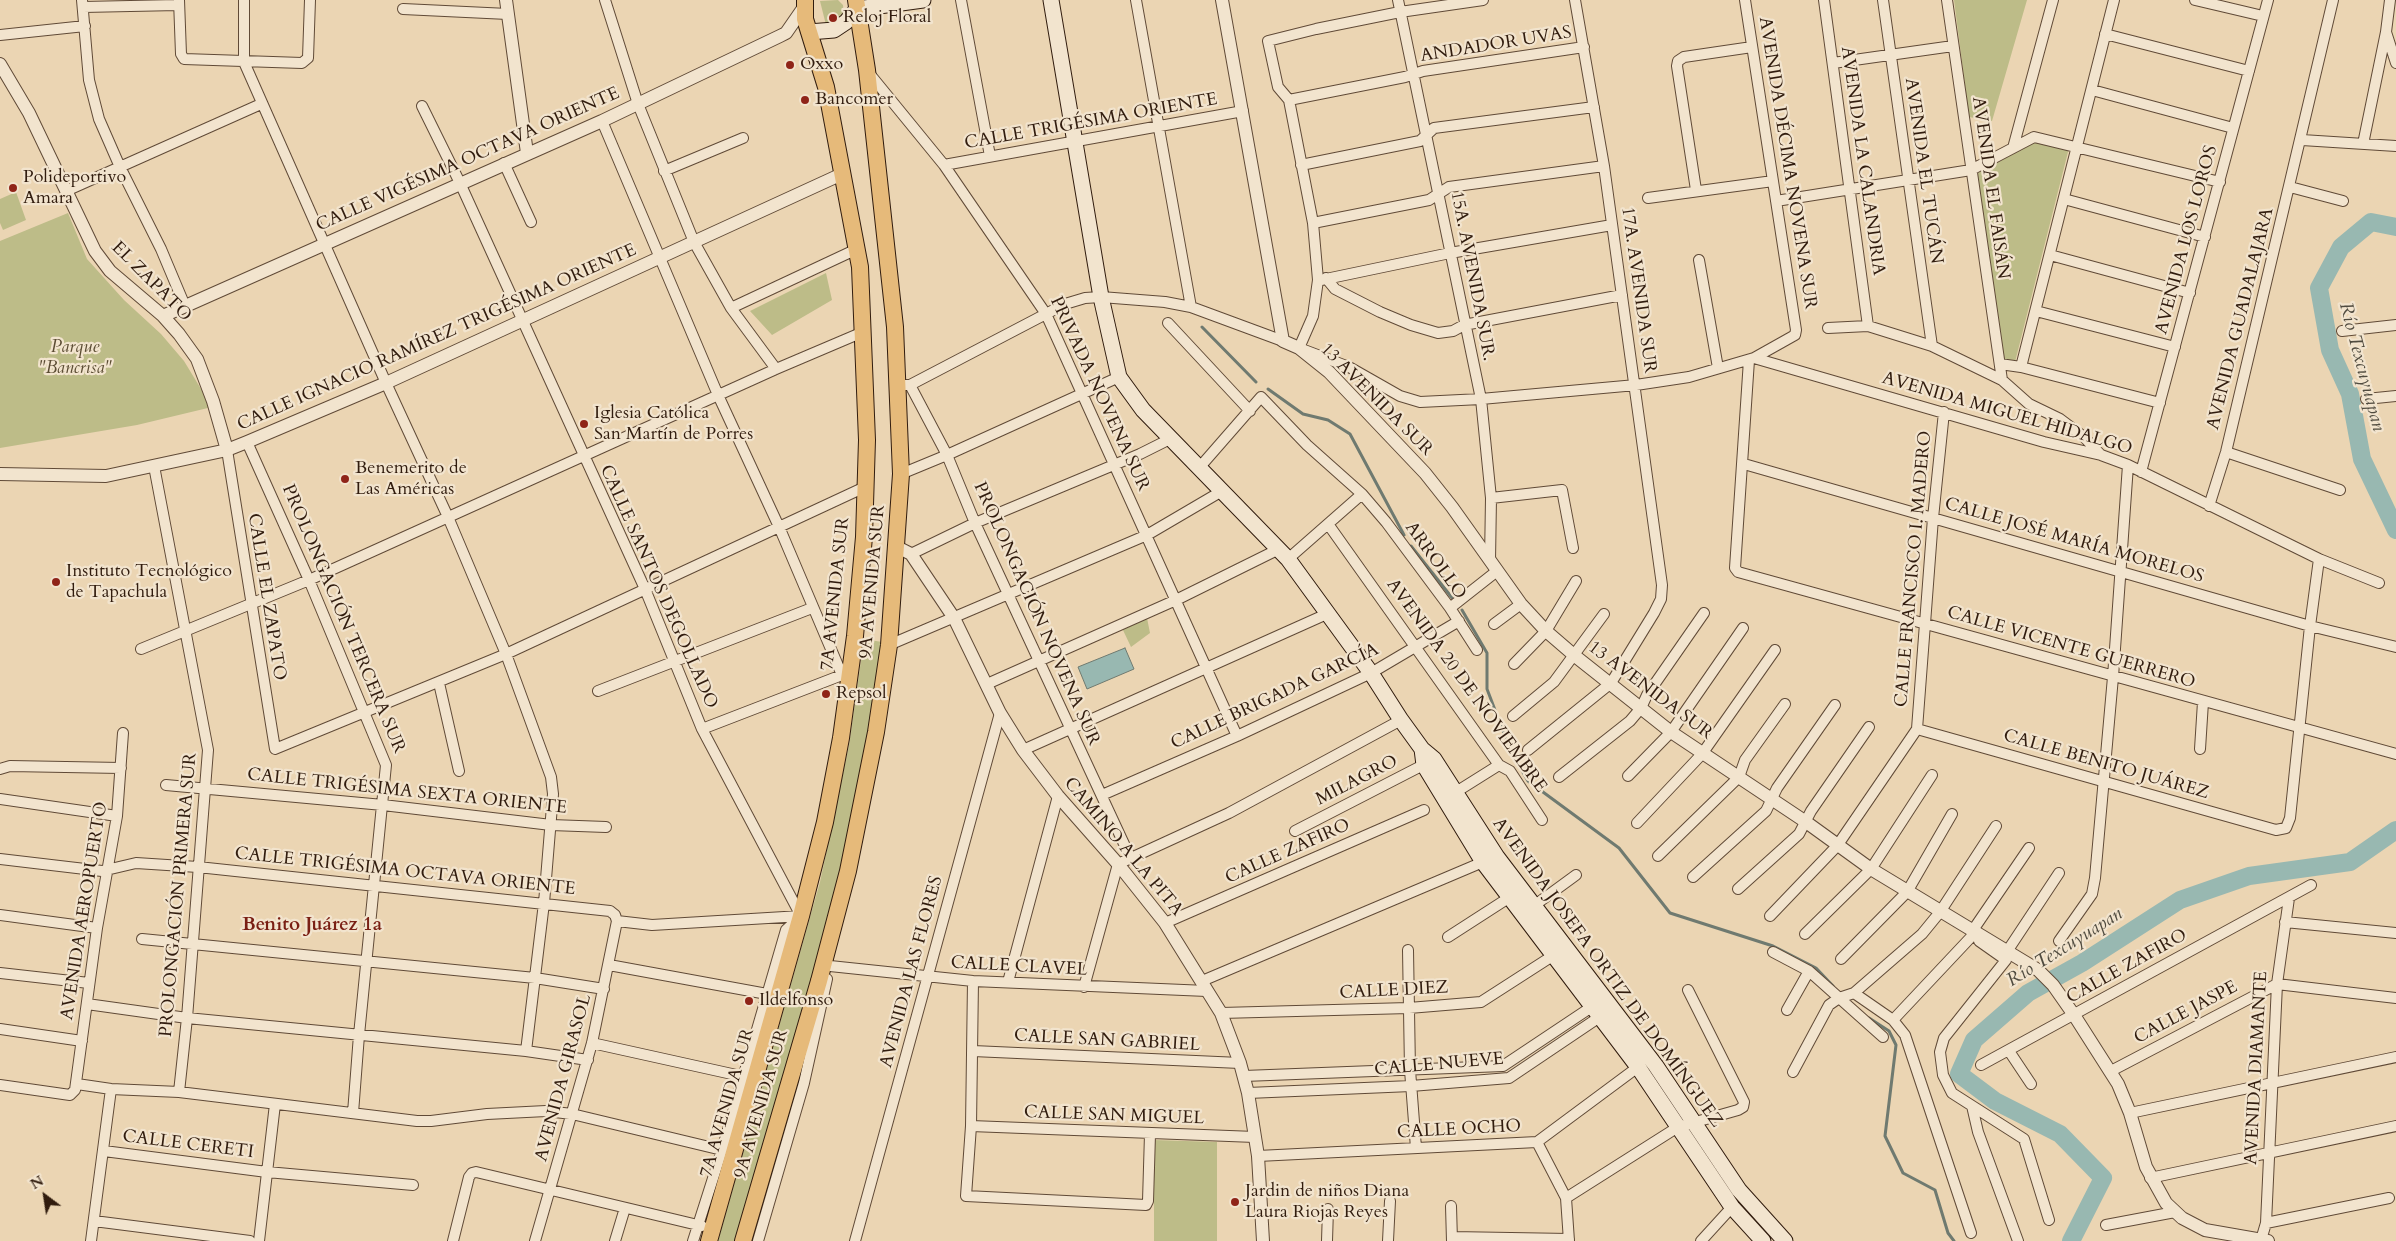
<!DOCTYPE html>
<meta charset="utf-8">
<style>
body{margin:0}
#map{position:relative;width:2396px;height:1241px;overflow:hidden;background:#ebd5b3;font-family:Cardo,serif}
canvas{display:block}
.north{position:absolute;left:20px;top:1171px;width:50px;height:50px;-webkit-text-stroke:4px #f2e4ce;paint-order:stroke;rotate:329deg;font-size:14px;font-weight:700;line-height:20px;text-align:center;color:#311c0e}
.north::after{content:'';display:block;margin:auto;width:18px;height:22px;background:#311c0e;clip-path:polygon(50% 0,100% 100%,50% 72%,0 100%)}
</style>
<div id="map">
<canvas width="2396" height="1241"></canvas>
<div class="north">N</div>
</div>
<script>
const ctx = document.querySelector('canvas').getContext('2d');
ctx.lineJoin = 'round';
function fill(path, color) { ctx.fillStyle = color; ctx.fill(path, 'evenodd'); }
const toPath = rows => new Path2D(rows.map(r => 'M' + r).join(''));
function strokePath(path, color, width, dash) { ctx.strokeStyle = color; ctx.lineWidth = width; ctx.lineCap = dash ? 'butt' : 'round'; ctx.setLineDash(dash || []); ctx.stroke(path); }
function write(font, color, halo, rows, align = 'center') {
  ctx.font = font + ' Cardo,serif'; ctx.lineWidth = 4.5; ctx.setLineDash([]); ctx.textBaseline = 'middle'; ctx.strokeStyle = halo; ctx.fillStyle = color; for (const [text, x, y, turn = 0] of rows) {
    ctx.save(); ctx.translate(x, y); ctx.rotate((+turn || 0) * Math.PI / 180); ctx.textAlign = isNaN(turn) ? turn : align; if (halo) ctx.strokeText(text, 0, 0); ctx.fillText(text, 0, 0); ctx.restore();
  }
}
fill(toPath([
 [838,0,843,5,844,15,837,21,826,25,820,1],
 [1954,0,2027,0,1992,121,1969,117],
 [2035,140,2069,148,2015,362,2004,361,1976,174],
 [16,192,26,220,3,230,0,223,0,199],
 [68,213,87,259,124,300,161,334,184,361,212,407,137,425,0,448,0,241],
 [826,273,832,300,772,335,750,311],
 [1147,618,1150,633,1131,647,1122,628],
 [864,639,882,642,868,747,838,888,738,1241,718,1241,820,882,849,745],
 [1154,1140,1217,1142,1217,1241,1154,1241]
]), '#bdbc88');
const water = toPath([
 [1125,648,1134,669,1087,689,1078,667,1125,648]
]);
fill(water, '#98b8b1');
strokePath(water, '#6f7a70', 1);
strokePath(toPath([
 [1202,327,1256,382],
 [1268,389,1303,414,1328,420,1350,434,1404,535],
 [1411,546,1453,599],
 [1462,610,1487,653,1487,689,1511,752,1528,781,1619,848,1670,913,1773,946,1816,968,1833,986],
 [1869,1018,1889,1031,1896,1045,1885,1136,1903,1173,1935,1190,1948,1233,1954,1241]
]), '#6f7a70', 3);
strokePath(toPath([
 [2396,227,2371,222,2341,247,2319,288,2330,350,2350,394,2362,459,2396,530],
 [2071,1241,2103,1178,2060,1134,1995,1101,1959,1074,1974,1040,2028,993,2082,963,2180,900,2249,876,2350,862,2396,830]
]), '#98b8b1', 18);
const minor = toPath([
 [82,0,89,80,99,119,120,167,161,249,185,306],
 [179,0,181,54,184,59,302,63,308,58,310,0],
 [244,0,244,62,386,383,448,517,506,654,551,777,553,794,544,903,526,1051],
 [605,0,638,104,694,242,731,308,776,369],
 [961,0,990,156],
 [1136,0,1191,307],
 [1398,0,1481,399,1491,498,1490,561],
 [1483,0,1400,12,1316,29,1268,41,1278,87,1289,100,1313,223,1318,280,1313,316,1299,348,1349,367,1400,396,1420,402,1481,399,1636,385,1689,377,1754,358,1795,335,1796,330,1745,0],
 [1824,0,1868,326],
 [1883,0,1932,346],
 [1947,0,2002,380],
 [2195,0,2263,16],
 [2390,0,2386,32,2396,63],
 [83,7,178,5],
 [403,9,508,14],
 [2105,34,2249,71],
 [0,35,85,26],
 [1833,63,1953,46],
 [868,72,944,165,1046,314,1237,736],
 [2092,90,2233,128],
 [1289,100,1405,77,1423,71,1584,47],
 [422,106,460,183,645,589,702,729,801,916],
 [602,121,718,395,780,529,842,675,848,678],
 [2302,140,2396,146],
 [2363,144,2386,32],
 [2013,148,2053,0],
 [504,163,531,222],
 [944,165,1243,111],
 [1301,165,1420,141,1434,128,1594,107],
 [664,171,743,138],
 [2290,187,2343,201],
 [1696,190,1677,66,1678,61,1684,57,1752,47],
 [66,191,261,104],
 [1648,198,1773,181],
 [2064,199,2205,237],
 [1776,201,1971,170,2034,137,2220,182],
 [1313,223,1429,200,1449,187,1604,166],
 [2050,255,2190,293],
 [1699,260,1718,368],
 [1326,278,1335,289,1380,312,1411,325,1438,333,1453,331,1464,325,1622,295],
 [1321,280,1450,253,1612,225],
 [731,308,857,249],
 [2036,311,2175,347],
 [1168,323,1250,411],
 [1828,328,1868,326,1932,346,2002,380,2029,404,2060,419,2084,437,2100,454],
 [2342,331,2396,325],
 [1754,358,2044,442,2101,455,2128,465,2319,559,2379,583],
 [1749,360,1735,568,1738,572,2396,754],
 [2000,364,2021,367,2160,403],
 [2021,367,2114,0],
 [903,385,910,385,1065,304,1085,298,1101,297,1165,302,1191,307,1283,341],
 [910,385,947,455,975,523,1131,859],
 [2366,399,2396,396],
 [247,442,309,580,386,765,359,1035,353,1113],
 [227,450,275,749,506,654,865,487],
 [2226,452,2340,490],
 [1744,464,2310,626,2396,647],
 [154,466,208,750,187,1018,179,1092],
 [1199,468,1261,397,1307,445,1362,494,1386,522,1450,608,1477,650],
 [2141,472,2268,0],
 [901,474,947,455,1119,377],
 [1491,498,1562,490,1573,548],
 [2209,506,2226,452,2333,0],
 [1328,524,1499,765,1510,771,1542,820],
 [911,554,975,523,1140,454,1170,439],
 [1288,559,1362,494],
 [1450,608,1497,571],
 [1494,624,1521,604],
 [889,645,1147,535,1222,491],
 [141,649,309,580,776,369,863,332],
 [1514,664,1546,631,1576,581],
 [439,683,459,771],
 [987,684,1176,600,1279,549],
 [598,691,812,608],
 [1513,716,1554,682,1604,614],
 [702,729,842,675],
 [1917,729,2276,830,2286,828,2290,818,2310,626,2319,559],
 [2200,749,2203,702],
 [1023,750,1329,613],
 [1528,750,1611,683,1654,613,1661,599,1662,585,1604,166,1575,0],
 [0,769,10,766,121,768],
 [1628,776,1671,732,1743,628],
 [1559,777,1630,721,1641,708,1647,695,1704,613],
 [166,785,383,805,551,825,606,827],
 [1456,792,1499,765],
 [1102,795,1237,736,1371,673,1459,621],
 [0,799,117,816],
 [1637,823,1702,754,1775,650],
 [1295,831,1429,762],
 [1658,856,1739,777,1745,760,1785,704],
 [0,859,102,871,136,863,198,867,610,911,615,915,617,921,652,925,801,916],
 [1693,877,1766,811,1777,788,1835,705],
 [1738,889,1799,834,1811,811,1869,727],
 [1535,905,1576,875],
 [0,915,97,928],
 [1770,916,1837,846,1917,729,1933,518,1944,412],
 [2285,922,2396,933],
 [1165,923,1424,810],
 [1805,934,1871,869,1932,775],
 [1448,937,1510,897],
 [142,939,535,978,604,989],
 [1979,941,2006,960,1944,1038,1940,1052,1943,1075,1952,1093,2024,1139,2049,1220],
 [2059,941,2092,894,2095,878,2113,677,2128,465],
 [1408,950,1410,1070,1416,1148],
 [2008,950,2059,873],
 [1773,952,1809,971,1883,1037],
 [1841,959,1907,892,1952,814],
 [609,965,767,994],
 [830,966,973,981,1207,991],
 [0,973,89,983],
 [973,981,971,1126,966,1196,1146,1205,1148,1201,1150,1134],
 [1202,981,1483,862],
 [1008,982,1058,796],
 [1084,987,1118,864,1229,813,1401,720],
 [1854,993,1893,1020,1905,1035,1971,1233],
 [87,1004,187,1018,526,1051,588,1060],
 [1787,1010,1809,971],
 [1221,1013,1409,1008,1481,1002,1554,955],
 [1893,1020,1972,936,1973,930,2029,848],
 [0,1029,82,1041],
 [592,1043,750,1078],
 [973,1051,1240,1063],
 [2009,1051,2031,1084],
 [1981,1065,2311,885],
 [2111,1071,2277,984,2396,998],
 [1793,1072,1829,1005,1839,998,1854,993,1922,934,1940,912,1996,826],
 [1244,1076,1503,1066,1596,1004],
 [77,1084,111,1089,179,1092,417,1121,431,1121,487,1114,546,1111,572,1114,722,1150],
 [0,1085,70,1095,75,1090,97,928,117,816,123,733],
 [1248,1093,1411,1086,1509,1078,1604,1014],
 [1972,1106,1978,1132,2018,1241],
 [2130,1113,2396,1057],
 [971,1126,1255,1137],
 [1537,1142,1566,1198,1569,1241],
 [104,1151,267,1172,413,1185],
 [1258,1156,1537,1142,1638,1067],
 [2150,1178,2396,1126],
 [1566,1198,1678,1127,1738,1110,1743,1107,1744,1102,1688,990],
 [1451,1206,1452,1241],
 [94,1221,250,1241],
 [2266,1223,2389,1198],
 [2106,1225,2175,1212],
 [1452,1237,1569,1239],
 [2261,1240,2266,1223,2277,984,2289,898],
 [91,1241,111,1089],
 [259,1241,275,1104],
 [453,1241,469,1177,472,1173,476,1172,702,1226],
 [535,1241,592,1043,617,921],
 [615,1241,625,1208],
 [693,1241,722,1150,786,930,799,918],
 [758,1241,804,1083,827,979],
 [855,1241,1000,713],
 [1327,1241,1328,1209],
 [1388,1241,1390,1201],
 [1701,1241,1732,1207]
]);
const tertiary = toPath([
 [506,0,527,153],
 [1222,0,1283,341,1299,348,1329,372,1425,473,1452,507,1521,604,1546,631,1575,656,1671,732,1806,822,1871,869,2038,970,2053,985,2074,1015,2118,1084,2130,1113,2146,1167,2166,1203,2182,1218,2205,1230,2268,1241],
 [0,64,29,113,95,251,110,271,163,316,179,334,197,359,213,401,227,450],
 [163,316,602,121,780,36,786,33,804,7],
 [0,474,106,476,227,450,247,442,386,383,842,174],
 [897,547,911,554,954,618,1000,713,1023,750,1058,796,1118,864,1165,923,1221,1013,1240,1063,1248,1093,1258,1156,1263,1241]
]);
const secondary = toPath([
 [1051,0,1101,297,1119,377,1143,410,1288,559,1371,673,1401,720,1422,749,1434,759,1497,857,1656,1066,1739,1190,1785,1241],
 [857,9,923,0],
 [809,32,834,30,846,22,857,9],
 [1422,749,1424,765,1483,862,1638,1067,1732,1207,1763,1241]
]);
const primary = toPath([
 [709,1241,801,916,825,822,841,738,855,636,864,537,867,440,860,267,826,87,805,19,805,0],
 [743,1241,819,981,848,871,876,732,889,645,901,474,895,327,867,70,856,0]
]);
strokePath(minor, '#604a37', 12);
strokePath(tertiary, '#604a37', 14);
strokePath(secondary, '#311c0e', 17);
strokePath(primary, '#311c0e', 18);
strokePath(minor, '#f2e4ce', 10);
strokePath(tertiary, '#f2e4ce', 12);
strokePath(secondary, '#f2e4ce', 15);
strokePath(primary, '#e6ba7a', 16);
for (const [x, y, r, color] of [
 [833,18,5,"#8f2418"],
 [790,65,5,"#8f2418"],
 [805,100,5,"#8f2418"],
 [13,188,5,"#8f2418"],
 [584,424,5,"#8f2418"],
 [345,479,5,"#8f2418"],
 [56,582,5,"#8f2418"],
 [826,694,5,"#8f2418"],
 [749,1001,5,"#8f2418"],
 [1235,1202,5,"#8f2418"]
]) { const dot = new Path2D(); dot.arc(x, y, r, 0, 2 * Math.PI); ctx.fillStyle = color; ctx.fill(dot); strokePath(dot, '#f2e4ce', 2); }
write('18px', '#311c0e', '#f2e4ce', [
 ["Reloj Floral",843,18],
 ["Oxxo",800,65],
 ["Bancomer",815,100],
 ["Polideportivo",23,178],
 ["Amara",23,199],
 ["Iglesia Católica",594,414],
 ["San Martín de Porres",594,435],
 ["Benemerito de",355,469],
 ["Las Américas",355,490],
 ["Instituto Tecnológico",66,572],
 ["de Tapachula",66,593],
 ["Repsol",836,694],
 ["Ildelfonso",759,1001],
 ["Jardin de niños Diana",1245,1192],
 ["Laura Riojas Reyes",1245,1213]
], 'left');
write('18px', '#311c0e', '#f2e4ce', [
 ["ANDADOR UVAS",1496,45,-9],
 ["CALLE TRIGÉSIMA ORIENTE",1091,122,-10],
 ["CALLE VIGÉSIMA OCTAVA ORIENTE",468,160,-24],
 ["AVENIDA LA CALANDRIA",1862,161,82],
 ["AVENIDA DÉCIMA NOVENA SUR",1787,163,81],
 ["AVENIDA EL TUCÁN",1923,171,82],
 ["AVENIDA EL FAISÁN",1990,188,82],
 ["AVENIDA LOS LOROS",2187,240,-75],
 ["15A. AVENIDA SUR.",1472,276,79],
 ["EL ZAPATO",151,282,45],
 ["17A. AVENIDA SUR",1638,290,82],
 ["AVENIDA GUADALAJARA",2241,319,-76],
 ["CALLE IGNACIO RAMÍREZ TRIGÉSIMA ORIENTE",437,338,-24],
 ["PRIVADA NOVENA SUR",1099,394,65],
 ["13 AVENIDA SUR",1376,400,45],
 ["AVENIDA MIGUEL HIDALGO",2007,414,16],
 ["CALLE JOSÉ MARÍA MORELOS",2074,541,16],
 ["ARROLLO",1435,561,54],
 ["CALLE FRANCISCO I. MADERO",1914,569,-85],
 ["9A AVENIDA SUR",873,582,-85],
 ["CALLE SANTOS DEGOLLADO",658,587,66],
 ["7A AVENIDA SUR",836,594,-84],
 ["CALLE EL ZAPATO",266,597,81],
 ["PROLONGACIÓN NOVENA SUR",1036,614,66],
 ["PROLONGACIÓN TERCERA SUR",343,619,67],
 ["CALLE VICENTE GUERRERO",2071,648,16],
 ["AVENIDA 20 DE NOVIEMBRE",1466,686,54],
 ["13 AVENIDA SUR",1650,691,37],
 ["CALLE BRIGADA GARCÍA",1275,697,-25],
 ["CALLE BENITO JUÁREZ",2106,765,16],
 ["MILAGRO",1357,781,-27],
 ["CALLE TRIGÉSIMA SEXTA ORIENTE",407,792,6],
 ["CAMINO A LA PITA",1123,847,50],
 ["CALLE ZAFIRO",1288,852,-24],
 ["CALLE TRIGÉSIMA OCTAVA ORIENTE",405,872,6],
 ["PROLONGACIÓN PRIMERA SUR",179,895,-85],
 ["AVENIDA AEROPUERTO",85,911,-81],
 ["CALLE CLAVEL",1019,967,3],
 ["CALLE ZAFIRO",2127,967,-29],
 ["AVENIDA LAS FLORES",912,972,-75],
 ["AVENIDA JOSEFA ORTIZ DE DOMÍNGUEZ",1607,973,54],
 ["CALLE DIEZ",1394,991,-3],
 ["CALLE JASPE",2186,1013,-28],
 ["CALLE SAN GABRIEL",1107,1041,3],
 ["CALLE NUEVE",1439,1065,-5],
 ["AVENIDA DIAMANTE",2257,1068,-87],
 ["AVENIDA GIRASOL",564,1078,-75],
 ["7A AVENIDA SUR",728,1103,-74],
 ["9A AVENIDA SUR",762,1104,-74],
 ["CALLE SAN MIGUEL",1114,1116,2],
 ["CALLE OCHO",1459,1130,-3],
 ["CALLE CERETI",188,1145,7]
]);
write('italic 18px', '#5b4c33', '#f2e4ce', [
 ["Parque",75,348],
 ["\"Bancrisa\"",75,369]
]);
write('italic 19px', '#504b3f', '#f2e4ce', [
 ["Río Texcuyuapan",2361,367,75],
 ["Río Texcuyuapan",2065,948,-32]
]);
write('bold 19px', '#7a1f14', '#f2e4ce', [
 ["Benito Juárez 1a",312,926]
]);
</script>
